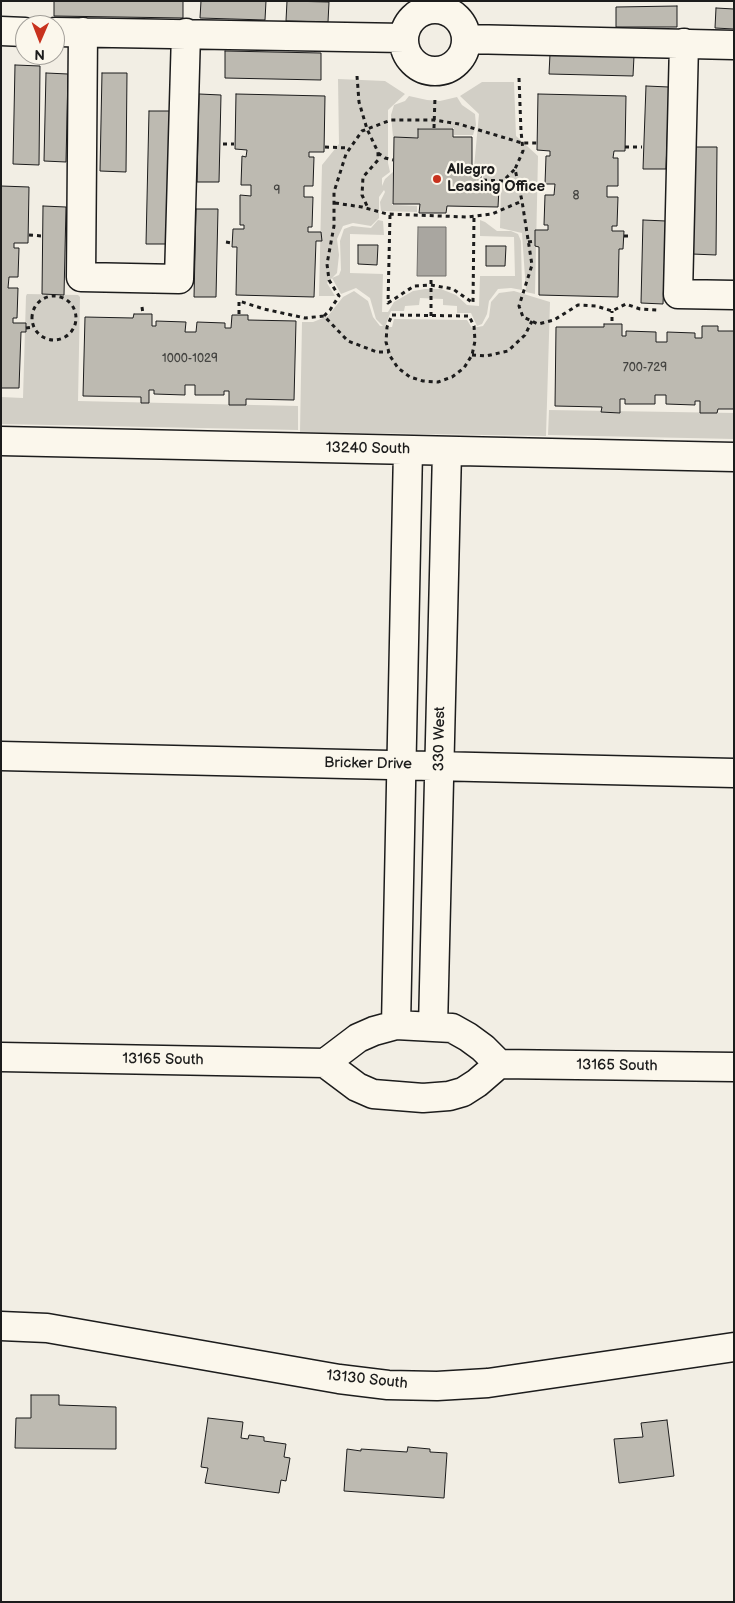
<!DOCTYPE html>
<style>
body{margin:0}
#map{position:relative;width:735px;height:1603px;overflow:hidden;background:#f2eee4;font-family:"Balsamiq Sans",sans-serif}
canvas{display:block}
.frame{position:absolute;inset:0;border:2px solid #1c1c1c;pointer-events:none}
.north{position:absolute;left:15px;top:15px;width:50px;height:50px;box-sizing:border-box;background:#fbf7ec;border:1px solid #a29f99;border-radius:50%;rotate:181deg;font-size:14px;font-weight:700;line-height:20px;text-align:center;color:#1c1c1c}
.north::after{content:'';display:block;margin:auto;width:18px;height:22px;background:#c8321e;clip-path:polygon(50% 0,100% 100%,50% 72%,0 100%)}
</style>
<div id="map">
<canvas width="735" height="1603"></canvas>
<div class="frame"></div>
<div class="north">N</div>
</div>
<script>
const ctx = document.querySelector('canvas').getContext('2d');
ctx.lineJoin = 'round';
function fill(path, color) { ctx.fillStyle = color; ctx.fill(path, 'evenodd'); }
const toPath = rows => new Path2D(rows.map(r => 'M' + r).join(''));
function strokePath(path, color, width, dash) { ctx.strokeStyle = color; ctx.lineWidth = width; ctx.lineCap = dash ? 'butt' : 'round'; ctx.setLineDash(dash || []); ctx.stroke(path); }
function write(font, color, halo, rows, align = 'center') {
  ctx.font = font + ' "Balsamiq Sans",sans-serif'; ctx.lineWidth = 4.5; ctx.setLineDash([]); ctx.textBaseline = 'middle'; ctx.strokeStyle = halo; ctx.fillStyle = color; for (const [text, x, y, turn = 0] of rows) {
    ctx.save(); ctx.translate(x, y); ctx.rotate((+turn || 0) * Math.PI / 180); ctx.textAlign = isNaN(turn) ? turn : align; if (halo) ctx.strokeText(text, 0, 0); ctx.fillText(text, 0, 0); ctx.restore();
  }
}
fill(toPath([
 [338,79,385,81,405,94,388,110,388,163,390,172,382,178,382,186,385,179,393,172,392,205,417,206,417,212,381,211,380,202,385,192,384,190,379,197,379,218,371,226,353,223,343,226,337,239,339,255,337,273,327,283,335,296,319,296,322,165,339,144],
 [482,82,514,82,516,136,538,156,535,294,526,292,522,233,500,228,501,186,483,186,483,168,474,167,479,114,460,96],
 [409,96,427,100,440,101,457,97,462,105,475,114,476,125,473,135,454,135,454,128,418,128,418,137,393,137,391,115,394,105,405,101],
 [378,220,383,221,384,235,350,234,350,273,383,274,382,312,388,312,394,302,413,291,425,289,441,289,456,295,467,305,479,306,480,276,515,276,514,237,480,236,480,220,485,222,497,231,511,231,518,234,521,241,522,290,511,288,498,289,489,301,487,314,482,324,477,326,471,313,457,313,457,306,443,305,443,299,420,298,419,305,405,306,404,311,391,311,385,327,392,327,394,319,467,320,472,328,483,326,489,317,491,302,499,293,514,291,550,302,546,436,300,432,302,322,313,322,328,316,343,297,354,291,368,301,373,317,380,326,383,326,376,319,370,298,356,288,341,294,332,278,339,275,341,270,340,241,344,229,352,226,371,228],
 [27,294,78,295,80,297,78,401,298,406,298,430,1,424,1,397,23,398,26,296],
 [549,410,734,413,734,439,548,435]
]), '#d2cfc6');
const water = toPath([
 [418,227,446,227,446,276,417,276,418,227]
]);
fill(water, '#a9a6a0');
strokePath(water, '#716f6b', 1);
const building = toPath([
 [54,1,183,1,183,18,54,16,54,1],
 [201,1,266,1,265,20,200,18,201,1],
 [287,1,329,2,328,22,286,21,287,1],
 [677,6,677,27,616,27,616,7,677,6],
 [716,8,734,9,734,29,715,28,716,8],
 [225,51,321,53,321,80,225,78,225,51],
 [550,54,634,56,633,76,549,74,550,54],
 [15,65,40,66,39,165,13,164,15,65],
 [46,73,68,74,66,162,44,161,46,73],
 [102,73,127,73,126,172,100,171,102,73],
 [646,86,669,87,666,169,643,169,646,86],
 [199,94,221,95,219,182,197,182,199,94],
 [236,94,325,96,324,152,309,152,309,157,314,157,313,186,304,186,304,197,313,197,312,227,308,227,308,232,321,232,322,241,316,241,314,297,236,295,237,247,232,247,233,229,244,229,244,225,240,225,240,195,251,196,251,185,241,185,242,156,246,157,247,150,235,149,236,94],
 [538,94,626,96,625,151,614,151,613,158,618,158,618,186,607,186,607,197,618,197,617,226,612,226,612,231,624,231,623,249,619,249,618,297,539,295,539,247,535,246,535,230,548,230,548,225,544,225,545,195,554,195,555,184,545,184,546,156,550,156,550,151,537,150,538,94],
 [149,111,170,111,168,244,146,244,149,111],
 [418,129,453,129,453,137,472,137,472,169,481,169,481,188,499,188,498,207,447,206,446,213,419,213,420,204,393,204,394,137,418,138,418,129],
 [694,147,717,147,716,255,692,254,694,147],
 [1,186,29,187,28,243,14,243,14,248,19,248,18,277,9,277,8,288,18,288,17,318,13,318,13,323,26,323,26,332,21,332,19,388,1,388,1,186],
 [43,206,66,207,64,295,42,294,43,206],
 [196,209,218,209,216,297,194,297,196,209],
 [643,220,666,221,663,304,641,303,643,220],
 [358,245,378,245,377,265,358,264,358,245],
 [486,246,506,246,505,266,486,266,486,246],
 [134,314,152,314,152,326,156,326,156,321,186,322,185,332,196,332,197,322,225,323,225,328,231,328,232,315,248,315,248,320,296,321,294,400,246,399,246,405,229,405,229,391,224,391,224,395,195,395,195,385,185,385,185,395,154,394,154,390,149,390,149,403,141,403,141,397,83,396,85,317,133,318,134,314],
 [604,324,622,324,622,336,626,336,626,331,656,332,656,342,667,342,667,332,695,333,695,338,702,338,702,326,718,326,718,331,734,331,734,409,718,409,717,413,700,413,700,401,695,401,695,405,666,404,666,395,655,395,655,404,625,404,625,399,620,399,620,413,601,412,602,407,555,406,556,327,604,327,604,324],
 [31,1395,59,1395,59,1405,116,1407,116,1449,15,1448,16,1418,31,1418,31,1395],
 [208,1418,243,1422,241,1438,248,1439,249,1435,264,1437,264,1441,286,1444,284,1457,290,1458,286,1481,281,1480,279,1493,205,1483,208,1468,201,1467,208,1418],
 [667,1420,674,1476,619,1483,614,1439,643,1437,641,1423,667,1420],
 [408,1447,430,1449,430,1452,447,1453,444,1498,344,1491,347,1449,361,1451,361,1449,407,1452,408,1447]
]);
fill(building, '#bdbab1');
strokePath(building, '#1c1c1c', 1);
const minor = toPath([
 '404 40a31 31 0 1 1 62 0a31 31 0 1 1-62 0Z',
 [1,31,25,32],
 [55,32,404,38],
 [83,32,81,277,179,279,186,33],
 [466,39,734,45],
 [684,43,678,294,734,295],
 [1,441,734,457],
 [1,756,734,773],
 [396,1025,408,450],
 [433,1027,447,451],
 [1,1057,325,1063],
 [499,1064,483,1048,468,1037,452,1028,396,1025,374,1031,358,1038,325,1063,357,1087,373,1094,423,1098,449,1096,463,1092,477,1083,499,1064,734,1067],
 [1,1326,47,1328,339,1379,388,1385,437,1386,488,1383,734,1347]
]);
strokePath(minor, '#1c1c1c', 31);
strokePath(toPath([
 [357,76,359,102,367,129,378,152,378,160,363,177,362,195,368,208],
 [519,78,521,131,523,151,515,169,522,201,532,265,519,306,523,317,538,324,554,320,578,305,596,306,612,311,626,304,640,309,657,310],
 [434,128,435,97],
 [223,144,234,144],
 [325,147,349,148],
 [625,147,642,147],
 [378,153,385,158,393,160],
 [483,180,503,181,515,169],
 [335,203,362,207,387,214,467,217,492,214,522,201],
 [390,215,388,303,414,286,431,285,453,289,473,303,474,216],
 [29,235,42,236],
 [624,236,630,236],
 [226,242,232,243],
 [528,242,535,241],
 '32 318a22 22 0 1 1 44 0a22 22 0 1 1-44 0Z',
 [142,307,143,314],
 [239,314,239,301,264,309,305,318,324,316,348,341,377,352,389,352],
 [392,315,469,316,474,326,475,341,472,355,464,368,452,377,438,382,423,381,410,377,398,368,390,356,386,342,387,327,392,315],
 [324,316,330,310,339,296,329,280,327,264,334,226,334,192,346,154,362,131,391,120,434,120,459,124,522,143,537,143],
 [431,316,431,278],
 [612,321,612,311],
 [26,328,33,327],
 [472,355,486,356,508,351,525,335,532,321]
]), '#1c1c1c', 3, [4, 4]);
strokePath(minor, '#fbf7ec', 28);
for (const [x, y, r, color] of [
 [437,179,5,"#c8321e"]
]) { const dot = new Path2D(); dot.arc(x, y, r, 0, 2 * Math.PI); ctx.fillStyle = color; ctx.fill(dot); strokePath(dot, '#fbf7ec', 2); }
write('12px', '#444441', null, [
 ["9",277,191],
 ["8",576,196],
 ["1000-1029",190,359],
 ["700-729",645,368]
]);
write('bold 15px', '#1c1c1c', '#fbf7ec', [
 ["Allegro",447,170],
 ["Leasing Office",447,187]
], 'left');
write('15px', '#1c1c1c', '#fbf7ec', [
 ["13240 South",368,449,1],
 ["330 West",440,739,-89],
 ["Bricker Drive",368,764,1],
 ["13165 South",163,1060,1],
 ["13165 South",617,1066,1],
 ["13130 South",367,1380,6]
]);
</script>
